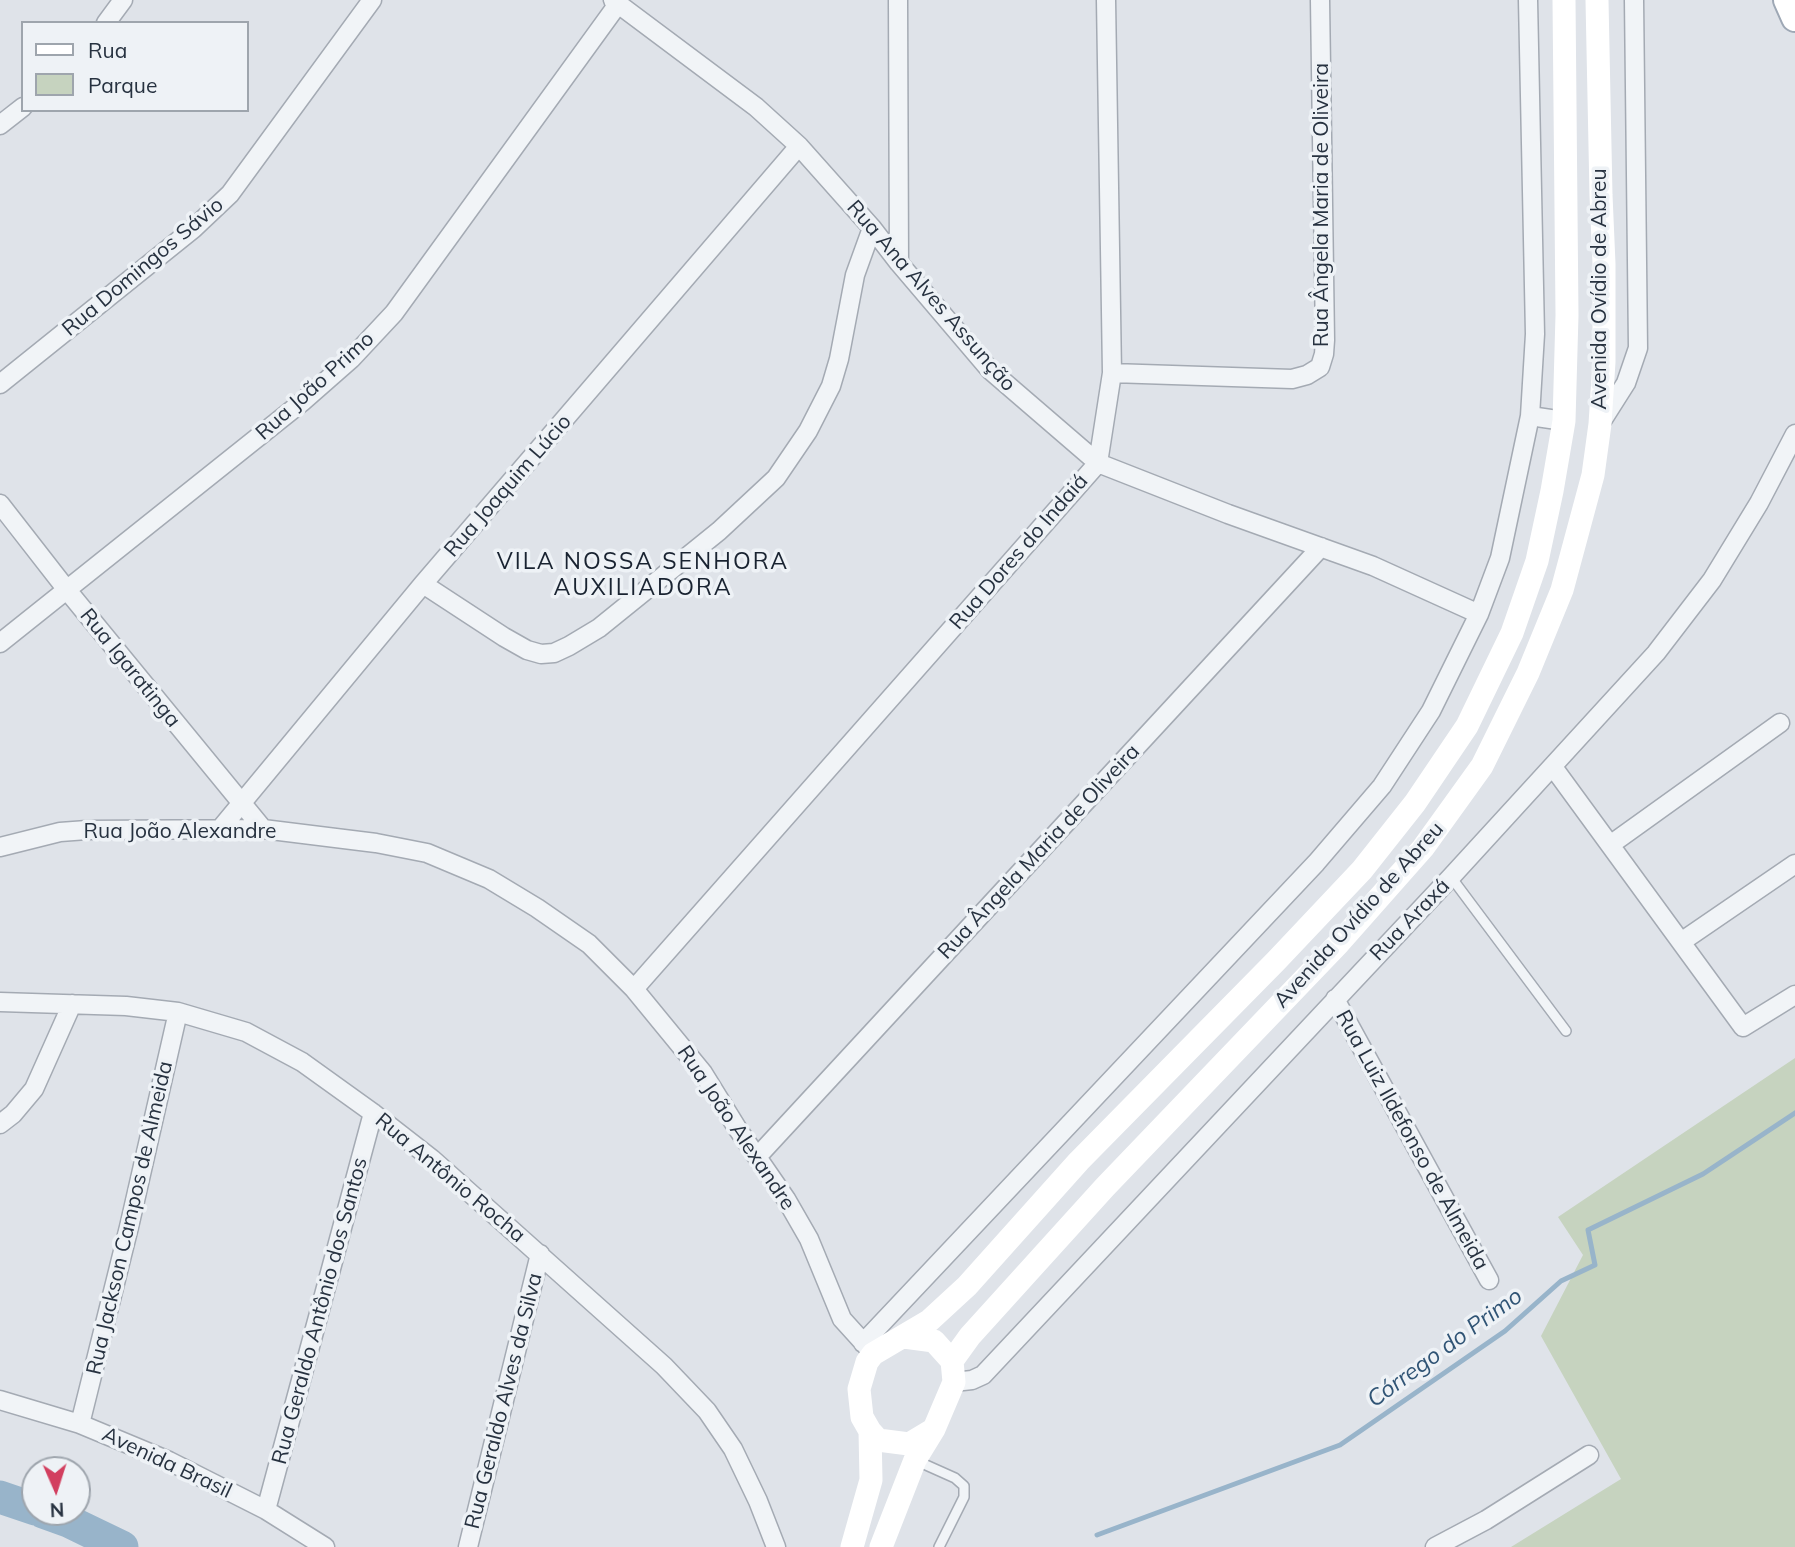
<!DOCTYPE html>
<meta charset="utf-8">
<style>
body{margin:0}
#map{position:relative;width:1795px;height:1547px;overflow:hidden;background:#dfe3e9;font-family:Mulish,sans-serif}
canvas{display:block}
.legend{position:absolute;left:21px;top:21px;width:228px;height:91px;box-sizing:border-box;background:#eef2f6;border:2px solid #9ea5ad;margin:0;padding:9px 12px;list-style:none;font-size:21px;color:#273240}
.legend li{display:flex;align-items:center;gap:14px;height:35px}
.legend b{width:35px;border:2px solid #9ea5ad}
.north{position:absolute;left:21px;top:1456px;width:70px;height:70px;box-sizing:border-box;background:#eef2f6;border:2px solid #9ea5ad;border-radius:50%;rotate:177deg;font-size:19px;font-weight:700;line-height:28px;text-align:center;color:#273240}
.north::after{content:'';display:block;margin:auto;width:24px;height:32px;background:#d23f5f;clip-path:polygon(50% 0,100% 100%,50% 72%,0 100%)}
</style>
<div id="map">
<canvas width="1795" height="1547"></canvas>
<ul class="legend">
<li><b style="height:9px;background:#fff"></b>Rua</li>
<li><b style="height:19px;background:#c6d3bf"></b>Parque</li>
</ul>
<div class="north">N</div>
</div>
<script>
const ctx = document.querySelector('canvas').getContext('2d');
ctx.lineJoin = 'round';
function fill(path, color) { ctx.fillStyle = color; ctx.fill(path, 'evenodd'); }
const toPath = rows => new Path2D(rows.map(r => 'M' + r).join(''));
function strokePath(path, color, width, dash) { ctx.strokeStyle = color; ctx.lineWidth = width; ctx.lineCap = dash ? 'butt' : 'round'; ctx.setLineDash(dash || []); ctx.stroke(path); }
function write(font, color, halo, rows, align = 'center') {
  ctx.font = font + ' Mulish,sans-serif'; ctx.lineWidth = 7; ctx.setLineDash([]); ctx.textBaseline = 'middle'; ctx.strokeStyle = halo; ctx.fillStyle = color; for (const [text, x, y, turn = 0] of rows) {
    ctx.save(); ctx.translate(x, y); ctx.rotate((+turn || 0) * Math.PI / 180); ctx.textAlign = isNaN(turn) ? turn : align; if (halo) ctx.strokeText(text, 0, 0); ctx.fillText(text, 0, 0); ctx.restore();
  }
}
fill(toPath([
 [1795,1058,1795,1547,1511,1547,1621,1479,1541,1336,1583,1255,1558,1217]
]), '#c6d3bf');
strokePath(toPath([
 [1097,1535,1340,1445,1505,1331,1561,1281,1595,1265,1588,1230,1703,1174,1795,1113]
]), '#98b4ca', 5);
strokePath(toPath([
 [0,1497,35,1509],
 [43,1512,68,1521,122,1547]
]), '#98b4ca', 33);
const lane = toPath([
 [1451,877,1566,1031],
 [917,1461,955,1478,964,1486,964,1497,939,1547]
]);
const street = toPath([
 [613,0,756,107,799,146,872,228,899,263,990,370,1098,463,1228,514,1373,566,1479,614],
 [898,0,899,263],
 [106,23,123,0],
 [0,125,23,107],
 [1112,373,1292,379,1307,375,1320,367,1324,354,1325,340,1320,0],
 [0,384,193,229,230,194,372,0],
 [1530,416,1564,421],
 [1600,424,1626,383,1638,348,1634,0],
 [0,504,67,590,263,829],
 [423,584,504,637,527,650,541,654,554,653,569,646,599,628,719,531,776,478,808,431,831,386,839,359,855,275,872,228],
 [0,643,302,402,351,359,394,313,618,4],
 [1553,767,1743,1027,1795,995],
 [221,828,423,584,799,146],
 [1610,845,1780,723],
 [0,847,60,832,87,830,263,829,376,843,427,853,489,879,537,908,589,944,634,989,703,1073,737,1128,786,1199,809,1239,842,1319,871,1351],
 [1681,942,1795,864],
 [634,989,1098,463,1112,373,1106,0],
 [1335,999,1489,1280],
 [0,1002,126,1006,178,1012,246,1032,302,1062,373,1113,432,1159,664,1366,707,1411,733,1449,758,1501,776,1547],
 [0,1124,13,1114,34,1089,72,1004],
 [757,1157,1321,547],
 [863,1343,1316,863,1382,786,1431,711,1479,614,1500,558,1530,416,1535,334,1528,0],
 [954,1382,972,1380,983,1375,1451,877,1656,653,1712,580,1759,503,1795,434],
 [0,1400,80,1424,169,1461,266,1510,325,1547],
 [80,1424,129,1227,178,1012],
 [266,1510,373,1113],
 [468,1547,540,1254],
 [1435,1547,1486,1520,1589,1455]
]);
const primary = toPath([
 [1787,0,1795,18]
]);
strokePath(lane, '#a4aab3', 12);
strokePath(street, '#a4aab3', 21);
strokePath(primary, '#9ea8b5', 30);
strokePath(lane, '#f1f4f7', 9);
strokePath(street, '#f1f4f7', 18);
strokePath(toPath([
 [952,1361,970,1336,1105,1187,1339,943,1423,848,1482,766,1528,673,1562,590,1593,475,1600,424,1604,362,1604,264,1601,195,1597,0],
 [934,1429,909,1444,878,1440,870,1431,862,1417,859,1389,867,1362,873,1354,929,1321,967,1286,1079,1161,1276,961,1362,870,1415,803,1467,726,1512,633,1537,561,1552,491,1564,421,1567,315,1564,0],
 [852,1547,871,1480,870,1431],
 [881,1547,915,1460,934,1429,954,1382,952,1361,934,1341,904,1337]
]), '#fff', 23);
strokePath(primary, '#fff', 26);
write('21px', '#273240', '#eef2f6', [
 ["Rua Ângela Maria de Oliveira",1322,205,-90],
 ["Rua Domingos Sávio",143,267,-40],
 ["Avenida Ovídio de Abreu",1600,289,-90],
 ["Rua Ana Alves Assunção",931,296,49],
 ["Rua João Primo",315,386,-42],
 ["Rua Joaquim Lúcio",508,486,-49],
 ["Rua Dores do Indaiá",1019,552,-49],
 ["Rua Igaratinga",130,668,51],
 ["Rua João Alexandre",180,832],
 ["Rua Ângela Maria de Oliveira",1039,852,-47],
 ["Avenida Ovídio de Abreu",1359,915,-48],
 ["Rua Araxá",1410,920,-46],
 ["Rua João Alexandre",736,1128,56],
 ["Rua Luiz Ildefonso de Almeida",1412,1140,61],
 ["Rua Antônio Rocha",450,1178,40],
 ["Rua Jackson Campos de Almeida",130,1218,-77],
 ["Rua Geraldo Antônio dos Santos",320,1311,-75],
 ["Rua Geraldo Alves da Silva",504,1401,-76],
 ["Avenida Brasil",167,1463,25]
]);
ctx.letterSpacing = '2px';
write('23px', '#192331', '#eef2f6', [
 ["VILA NOSSA SENHORA",643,562],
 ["AUXILIADORA",643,588]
]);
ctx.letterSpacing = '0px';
write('italic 23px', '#305475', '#eef2f6', [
 ["Córrego do Primo",1445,1348,-36]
]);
</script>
